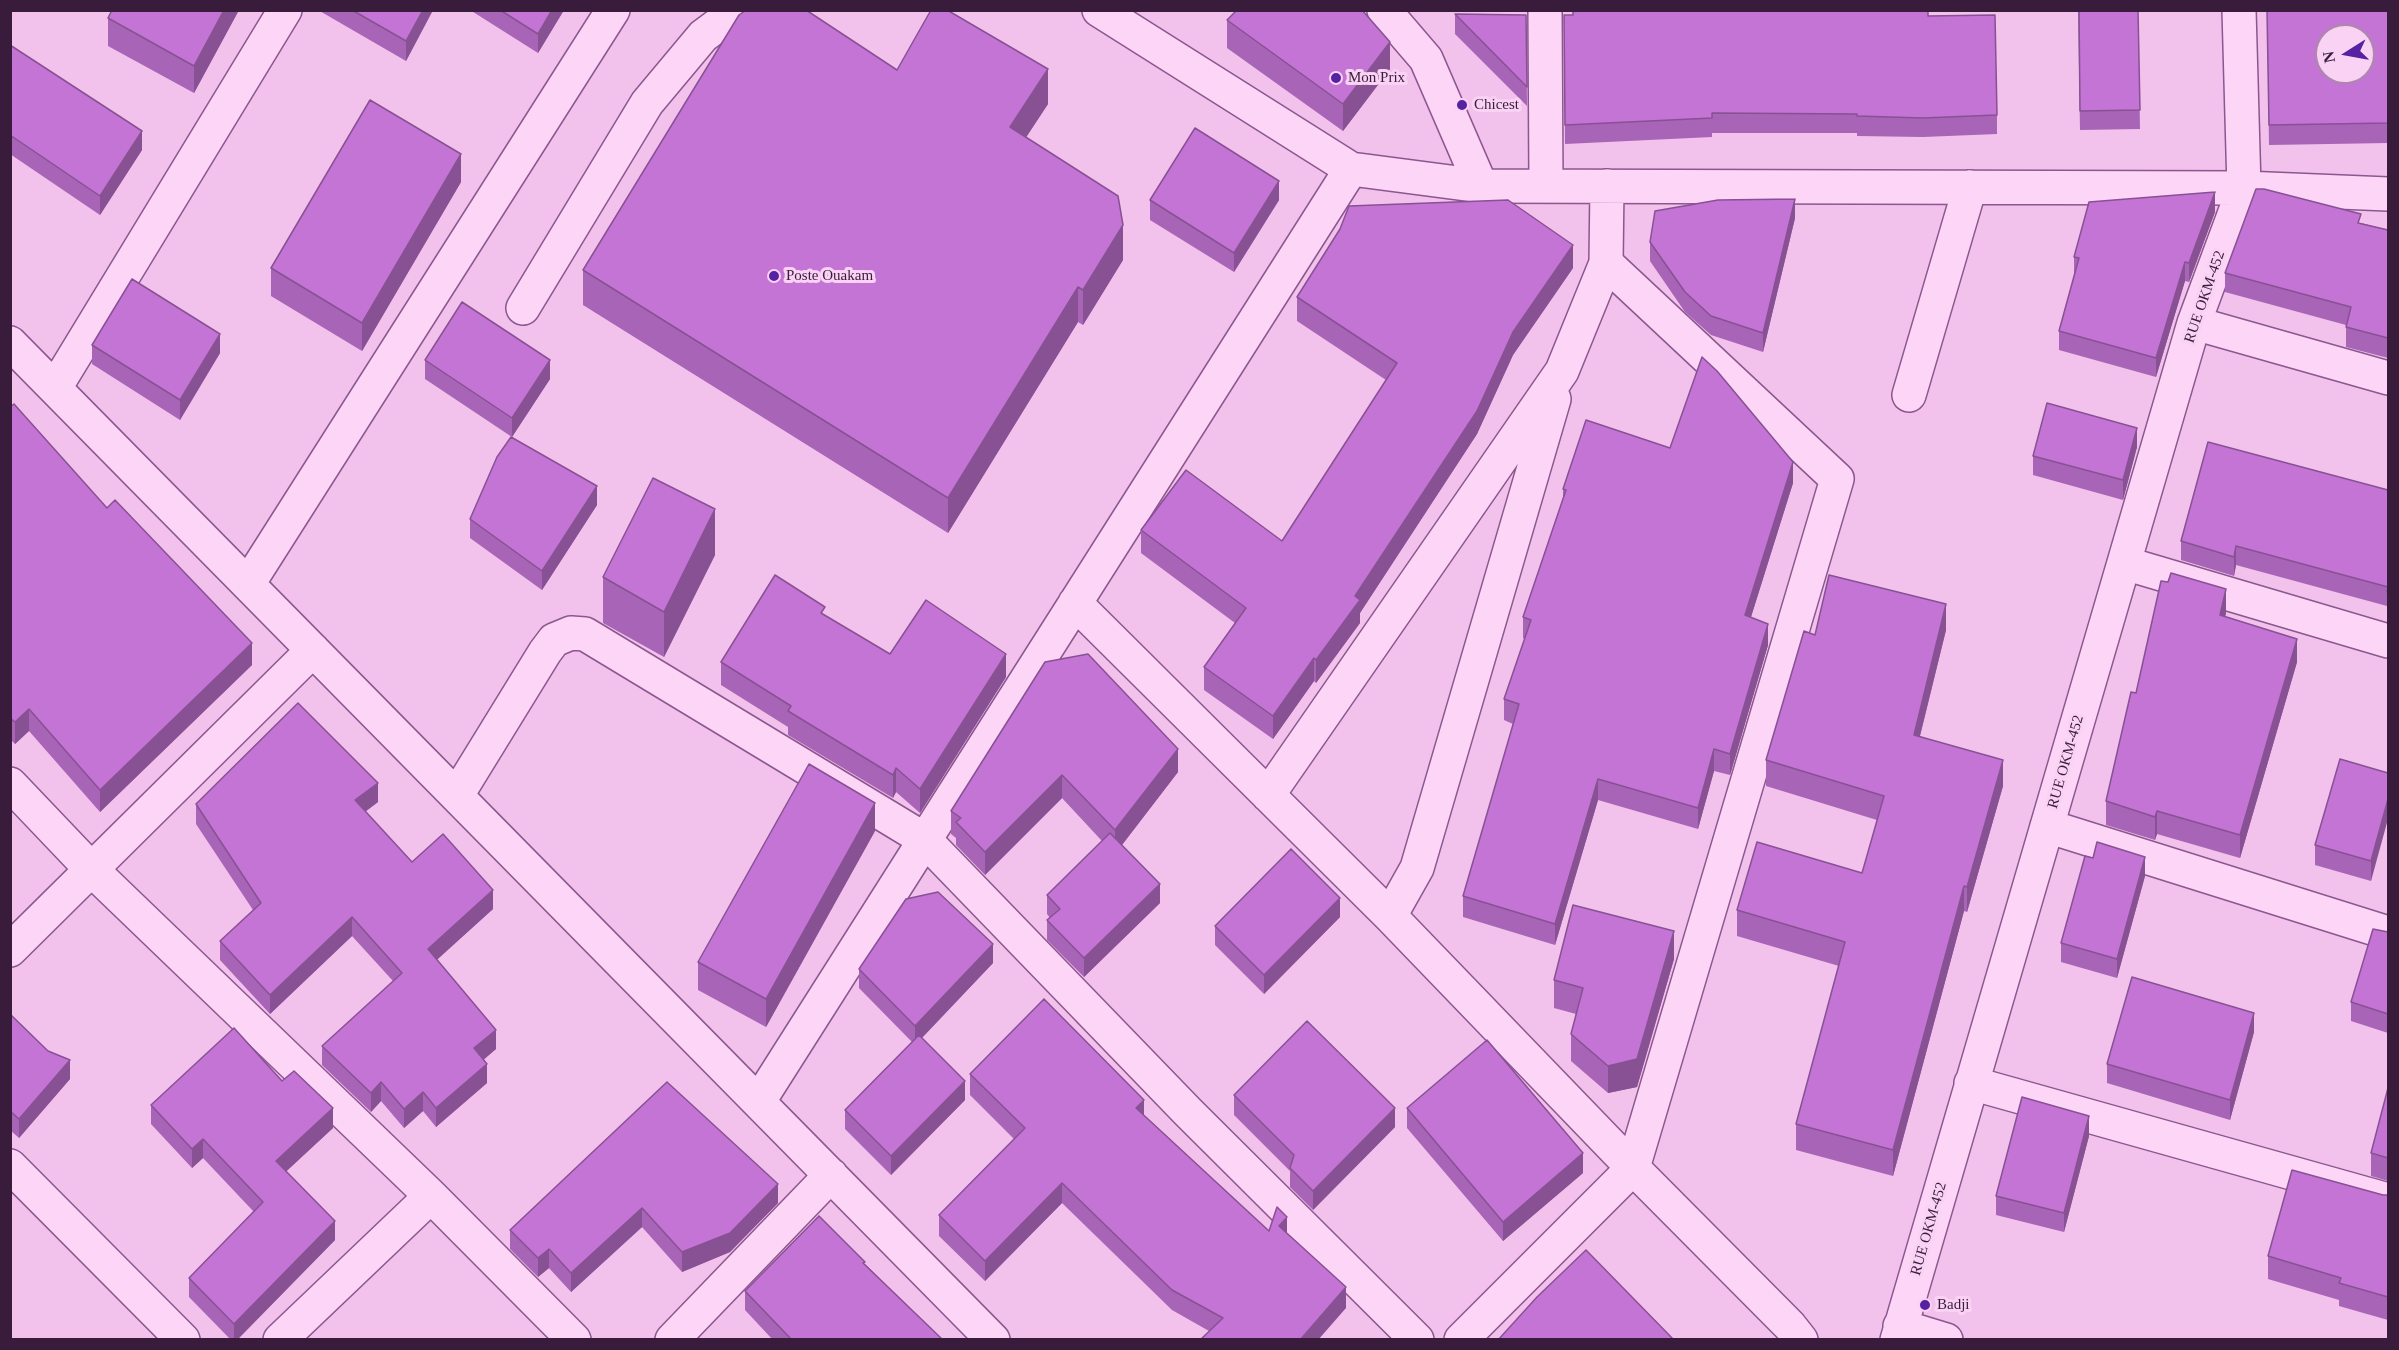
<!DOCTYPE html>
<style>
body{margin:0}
#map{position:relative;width:2399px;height:1350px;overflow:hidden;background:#f2c1ec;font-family:"Times New Roman",serif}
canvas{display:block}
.frame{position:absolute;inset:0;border:12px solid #391c3c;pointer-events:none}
.north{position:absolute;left:2315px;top:24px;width:60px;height:60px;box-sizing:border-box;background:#f9d2f4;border:2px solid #ac89aa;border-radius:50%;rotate:259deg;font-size:16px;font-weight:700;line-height:24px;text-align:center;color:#391c3c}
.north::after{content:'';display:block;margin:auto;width:21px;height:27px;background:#5621a2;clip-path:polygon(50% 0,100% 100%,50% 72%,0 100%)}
</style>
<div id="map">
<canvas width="2399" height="1350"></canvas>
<div class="frame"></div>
<div class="north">N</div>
</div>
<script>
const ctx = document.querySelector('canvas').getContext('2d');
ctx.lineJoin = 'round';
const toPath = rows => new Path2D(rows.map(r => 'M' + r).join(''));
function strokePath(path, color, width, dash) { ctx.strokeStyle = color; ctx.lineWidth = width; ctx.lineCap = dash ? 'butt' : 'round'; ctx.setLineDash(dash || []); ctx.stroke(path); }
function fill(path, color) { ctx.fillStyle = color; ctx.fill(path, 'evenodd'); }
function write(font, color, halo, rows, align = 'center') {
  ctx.font = font + ' "Times New Roman",serif'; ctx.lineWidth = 6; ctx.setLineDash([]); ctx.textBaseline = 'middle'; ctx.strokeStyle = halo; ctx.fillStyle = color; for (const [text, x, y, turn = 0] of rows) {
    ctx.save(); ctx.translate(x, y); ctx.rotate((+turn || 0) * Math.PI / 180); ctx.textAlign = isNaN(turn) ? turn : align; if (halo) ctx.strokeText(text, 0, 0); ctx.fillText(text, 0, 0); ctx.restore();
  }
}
const minor = toPath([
 [1099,10,1351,169,1481,186,2244,188,2388,194],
 [1384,10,1426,59,1481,186],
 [1545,10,1546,186],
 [523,308,647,103,703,36,738,10],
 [2194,323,2388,378],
 [10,343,993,1340],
 [55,388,285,10],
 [1909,395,1970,187],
 [2124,563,2388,641],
 [248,584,613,10],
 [1075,603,1390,916,1633,1168,1790,1326,1801,1340],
 [10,784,91,869,431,1196,574,1340],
 [457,795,545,652,554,640,571,633,585,634,924,839,1188,1112,1417,1340],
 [1268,795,1562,371,1606,263,1607,186],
 [2047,826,2388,933],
 [1390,916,1417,868,1554,399],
 [10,950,313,650],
 [1971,1083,2388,1200],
 [759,1101,1351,169],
 [10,1166,183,1340],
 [1900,1326,1946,1340],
 [280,1340,431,1196],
 [672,1340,831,1175],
 [1461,1340,1633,1168,1837,479,1606,263],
 [1897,1340,2194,323,2244,188,2239,10]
]);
strokePath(minor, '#8b578e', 36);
strokePath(minor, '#fcd5f7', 33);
fill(toPath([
 [112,10,239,10,194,93,108,46,108,18],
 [318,10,433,10,406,61],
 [470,10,564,10,538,53],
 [2078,10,2221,10,2220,11,2138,12,2140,129,2080,130],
 [2258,10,2388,10,2388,143,2269,145,2267,11],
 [1455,14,1526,15,1527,106,1455,34],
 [1564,15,1929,16,1997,115,1997,134,1923,137,1857,136,1857,133,1712,133,1712,137,1565,144],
 [1227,20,1390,69,1343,131,1227,48],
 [10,45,142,150,100,215,10,154],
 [897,70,1048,104,1026,137,1123,260,1083,325,1078,322,948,533,583,305,583,270],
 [461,182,362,351,271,296,271,268],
 [1150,200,1279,200,1234,272,1150,220],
 [2215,212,2189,282,2185,281,2156,377,2059,350,2059,331,2074,276,2074,257],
 [1795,218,1763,352,1711,335,1685,312,1650,261,1650,242],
 [2361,223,2388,230,2388,358,2346,347,2346,325,2225,292,2225,273],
 [1573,268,1513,355,1477,434,1360,613,1360,623,1316,683,1314,681,1273,739,1204,690,1204,667,1235,623,1141,553,1141,530,1282,541,1386,380,1297,321,1297,297],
 [92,345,220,353,180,420,92,364],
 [425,360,550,379,512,437,425,379],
 [10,407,107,508,252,665,100,812,29,731,15,744,10,739],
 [2137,447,2123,500,2033,475,2033,456],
 [1670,448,1793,483,1751,617,1768,645,1730,775,1714,771,1698,829,1598,800,1555,945,1463,917,1463,896,1513,724,1504,720,1504,699,1525,639,1523,638,1523,617,1563,498,1563,489],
 [2388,490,2388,612,2387,612,2387,606,2236,565,2234,576,2181,560,2181,541],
 [597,505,542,590,470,538,470,519],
 [715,555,664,657,603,623,603,577],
 [2226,613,2225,617,2297,662,2240,858,2157,834,2155,840,2106,825,2106,801,2136,693],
 [825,615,890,654,1006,677,920,813,896,792,893,798,788,735,788,727,721,685,721,662],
 [1946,630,1920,736,2003,786,1967,912,1964,911,1893,1176,1796,1150,1796,1124,1839,966,1737,936,1737,910,1862,873,1877,820,1766,786,1766,760,1815,635],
 [1045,662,1178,772,1122,845,1160,903,1084,977,1047,940,1047,920,1050,918,1047,914,1047,895,1102,841,1062,798,985,875,956,845,956,838,951,834,951,811],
 [2388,773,2371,881,2315,865,2315,845],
 [378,802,365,812,412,862,493,909,437,959,496,1049,484,1059,487,1083,436,1127,423,1111,404,1128,381,1101,371,1112,322,1065,322,1046,393,981,352,936,270,1014,220,960,220,941,253,910,196,824,196,804],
 [875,831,766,1027,698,990,698,962],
 [2145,876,2117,978,2061,962,2061,943],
 [1340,917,1264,994,1215,945,1215,926],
 [2388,932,2388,1033,2351,1021,2351,1002],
 [1674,959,1637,1087,1608,1093,1571,1061,1571,1034,1576,1014,1554,1008,1554,980],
 [993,963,922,1038,965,1100,891,1175,845,1129,845,1110,912,1042,859,988,859,969],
 [10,1014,70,1079,19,1138,10,1130],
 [2254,1032,2230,1120,2107,1083,2107,1064],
 [970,1074,1144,1115,1269,1231,1287,1233,1346,1308,1209,1331,1172,1310,1062,1203,985,1281,939,1236,939,1215,1014,1139,970,1095],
 [282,1081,333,1128,286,1171,335,1240,237,1340,231,1340,189,1297,189,1278,254,1212,203,1158,192,1168,151,1124,151,1105],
 [667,1082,778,1203,730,1252,682,1272,642,1227,571,1292,549,1268,538,1277,510,1249,510,1230],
 [2388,1088,2388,1181,2371,1176,2371,1153],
 [1234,1095,1395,1127,1313,1210,1290,1187,1290,1171,1234,1115],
 [1407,1108,1583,1173,1503,1241,1407,1128],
 [2089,1136,2064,1232,1996,1215,1996,1196],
 [2383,1195,2388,1195,2388,1320,2339,1306,2339,1300,2268,1279,2268,1256],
 [865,1264,943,1340,773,1340,745,1310,745,1291]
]), '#a864b6');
fill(toPath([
 [224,10,239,10,194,93,194,66],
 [423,10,433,10,406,61,406,41],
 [552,10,564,10,538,53,538,34],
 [1390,42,1390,69,1343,131,1343,104],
 [1048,69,1048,104,1010,162,1010,127],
 [142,131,142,150,100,215,100,196],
 [461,154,461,182,362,351,362,323],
 [1279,181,1279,200,1234,272,1234,253],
 [2215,192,2215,212,2189,282,2189,263],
 [1795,199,1795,218,1763,352,1763,333],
 [1123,225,1123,260,1083,325,1083,290],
 [1573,245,1573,268,1513,355,1477,434,1360,613,1360,623,1316,683,1316,660,1355,596,1513,332],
 [2185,262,2185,281,2156,377,2156,358],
 [1078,287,1078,322,948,533,948,498],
 [220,334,220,353,180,420,180,400],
 [550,360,550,379,512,437,512,418],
 [2137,428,2137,447,2123,500,2123,480],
 [1793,462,1793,483,1745,636,1745,615],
 [597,486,597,505,542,590,542,571],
 [715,509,715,555,664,657,664,612],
 [2236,546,2236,565,2234,576,2234,557],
 [2226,589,2226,613,2220,638,2220,615],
 [1946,604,1946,630,1914,760,1914,735],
 [1768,624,1768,645,1730,775,1730,754],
 [2297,639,2297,662,2240,858,2240,835],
 [252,643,252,665,100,812,100,790],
 [1006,654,1006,677,920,813,920,789],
 [1314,658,1314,681,1273,739,1273,716],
 [29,709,29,731,15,744,15,722],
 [1178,749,1178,772,1115,854,1115,830],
 [1714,749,1714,771,1698,829,1698,808],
 [2003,760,2003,786,1967,912,1967,887],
 [896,768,896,792,893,798,893,775],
 [1062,775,1062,798,985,875,985,852],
 [1598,779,1598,800,1555,945,1555,924],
 [378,783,378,802,355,819,355,800],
 [2388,799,2388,819,2371,881,2371,861],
 [875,803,875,831,766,1027,766,999],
 [2157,811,2157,834,2155,840,2155,817],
 [2145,857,2145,876,2117,978,2117,959],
 [1160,884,1160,903,1084,977,1084,958],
 [1964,886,1964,911,1893,1176,1893,1150],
 [493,890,493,909,428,968,428,949],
 [1340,898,1340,917,1264,994,1264,975],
 [352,917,352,936,270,1014,270,995],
 [1674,931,1674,959,1637,1087,1608,1093,1608,1066],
 [993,944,993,963,915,1045,915,1026],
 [2254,1013,2254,1032,2230,1120,2230,1100],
 [496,1030,496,1049,474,1068,474,1048],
 [70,1060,70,1079,19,1138,19,1119],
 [487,1064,487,1083,436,1127,436,1108],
 [965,1081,965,1100,891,1175,891,1156],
 [381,1082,381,1101,371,1112,371,1093],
 [423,1092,423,1111,404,1128,404,1109],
 [1144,1100,1144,1121,1136,1108],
 [333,1108,333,1128,276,1181,276,1161],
 [1395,1108,1395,1127,1313,1210,1313,1191],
 [2089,1116,2089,1136,2064,1232,2064,1213],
 [203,1139,203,1158,192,1168,192,1149],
 [1583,1153,1583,1173,1503,1241,1503,1222],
 [1062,1183,1062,1203,985,1281,985,1261],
 [778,1184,778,1203,730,1252,682,1272,682,1252],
 [642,1208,642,1227,571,1292,571,1273],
 [1287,1217,1287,1237,1279,1226],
 [335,1221,335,1240,237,1340,234,1340,234,1324],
 [549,1249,549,1268,538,1277,538,1258],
 [1346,1287,1346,1308,1318,1340,1300,1340]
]), '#885194');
const building = toPath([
 [112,10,224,10,194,66,108,18,112,10],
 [352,10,423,10,406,41,352,10],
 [500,10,552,10,538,34,500,10],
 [746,10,806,10,897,70,931,10,947,10,1048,69,1010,127,1118,196,1123,225,1083,290,1078,287,948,498,583,270,739,15,746,10],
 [1237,10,1362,10,1390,42,1343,104,1227,20,1237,10],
 [1573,10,1928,10,1928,16,1995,15,1997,115,1923,118,1857,116,1857,114,1712,113,1712,118,1565,125,1564,15,1573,15,1573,10],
 [2079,10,2138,10,2140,110,2080,111,2079,10],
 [2267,10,2388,10,2388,123,2269,125,2267,10],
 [2327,36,2363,36,2363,72,2327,72,2327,36],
 [1455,14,1526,15,1527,87,1455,14],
 [10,45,142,131,100,196,10,135,10,45],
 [370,100,461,154,362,323,271,268,370,100],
 [1195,128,1279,181,1234,253,1150,200,1195,128],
 [2256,189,2264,189,2361,214,2358,223,2388,230,2388,338,2346,327,2351,307,2225,273,2256,189],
 [2215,192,2189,263,2185,262,2156,358,2059,331,2079,258,2074,257,2089,202,2215,192],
 [1795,199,1763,333,1711,316,1685,292,1650,242,1655,211,1718,200,1795,199],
 [1508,200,1573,245,1513,332,1477,411,1355,596,1360,600,1316,660,1314,658,1273,716,1204,667,1246,608,1141,530,1186,470,1282,541,1397,363,1297,297,1340,229,1349,206,1508,200],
 [132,279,220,334,180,400,92,345,132,279],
 [462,302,550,360,512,418,425,360,462,302],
 [1702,357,1717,371,1793,462,1745,615,1768,624,1730,754,1714,749,1698,808,1598,779,1555,924,1463,896,1519,704,1504,699,1531,620,1523,617,1566,490,1563,489,1586,420,1670,448,1702,357],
 [2047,403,2137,428,2123,480,2033,456,2047,403],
 [14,404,107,508,115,500,252,643,100,790,29,709,15,722,10,718,10,407,14,404],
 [511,437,597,486,542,571,470,519,497,457,511,437],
 [2208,442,2388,490,2388,593,2387,592,2388,587,2236,546,2234,557,2181,541,2208,442],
 [653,478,715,509,664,612,603,577,653,478],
 [2171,573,2226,589,2220,615,2297,639,2240,835,2157,811,2155,817,2106,801,2131,692,2136,693,2161,581,2168,582,2171,573],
 [775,575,825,607,821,613,890,654,926,600,1006,654,920,789,896,768,893,775,788,711,791,706,721,662,775,575],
 [1829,575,1946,604,1914,735,2003,760,1967,887,1964,886,1893,1150,1796,1124,1845,942,1737,910,1757,842,1862,873,1884,796,1766,760,1804,631,1815,635,1829,575],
 [1088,654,1178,749,1115,830,1062,775,985,852,956,822,961,818,951,811,1045,662,1088,654],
 [298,703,378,783,355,800,412,862,443,834,493,890,428,949,496,1030,474,1048,487,1064,436,1108,423,1092,404,1109,381,1082,371,1093,322,1046,402,973,352,917,270,995,220,941,261,903,196,804,298,703],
 [2340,759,2388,773,2388,799,2371,861,2315,845,2340,759],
 [809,764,875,803,766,999,698,962,809,764],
 [1110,833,1160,884,1084,958,1047,920,1060,909,1047,895,1110,833],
 [2097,842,2145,857,2117,959,2061,943,2085,856,2093,858,2097,842],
 [1291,849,1340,898,1264,975,1215,926,1291,849],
 [938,892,993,944,915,1026,859,969,906,899,938,892],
 [1573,905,1674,931,1637,1059,1608,1066,1571,1034,1583,988,1554,980,1573,905],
 [2373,929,2388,932,2388,1014,2351,1002,2373,929],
 [2132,977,2254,1013,2230,1100,2107,1064,2132,977],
 [1044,999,1144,1100,1136,1108,1269,1231,1277,1207,1287,1217,1279,1226,1346,1287,1300,1340,1200,1340,1223,1318,1172,1290,1062,1183,985,1261,939,1215,1025,1128,970,1074,1044,999],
 [10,1014,48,1051,70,1060,19,1119,10,1111,10,1014],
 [1307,1021,1395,1108,1313,1191,1290,1168,1294,1155,1234,1095,1307,1021],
 [234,1028,282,1081,294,1071,333,1108,276,1161,335,1221,234,1324,189,1278,263,1202,203,1139,192,1149,151,1105,234,1028],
 [919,1035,965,1081,891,1156,845,1110,919,1035],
 [1487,1040,1583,1153,1503,1222,1407,1108,1487,1040],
 [667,1082,778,1184,730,1233,682,1252,642,1208,571,1273,549,1249,538,1258,510,1230,667,1082],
 [2388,1088,2388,1158,2371,1153,2388,1088],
 [2022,1097,2089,1116,2064,1213,1996,1196,2022,1097],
 [2292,1170,2383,1195,2388,1195,2388,1297,2339,1283,2341,1278,2268,1256,2292,1170],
 [819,1216,865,1262,863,1263,943,1340,792,1340,745,1291,819,1216],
 [1586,1250,1674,1340,1498,1340,1537,1297,1586,1250]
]);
fill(building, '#c374d4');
strokePath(building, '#885194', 1.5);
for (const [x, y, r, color] of [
 [1336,78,6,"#5621a2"],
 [1462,105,6,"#5621a2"],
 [774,276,6,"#5621a2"],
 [1925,1305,6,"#5621a2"]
]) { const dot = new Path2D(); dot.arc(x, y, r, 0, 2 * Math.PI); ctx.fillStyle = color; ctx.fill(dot); strokePath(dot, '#f9d2f4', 2); }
write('15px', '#391c3c', '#f9d2f4', [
 ["Mon Prix",1348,78],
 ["Chicest",1474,105],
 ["Poste Ouakam",786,276],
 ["Badji",1937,1305]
], 'left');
write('15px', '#391c3c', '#f9d2f4', [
 ["RUE OKM-452",2205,297,-71],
 ["RUE OKM-452",2066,762,-74],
 ["RUE OKM-452",1929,1229,-74]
]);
</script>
